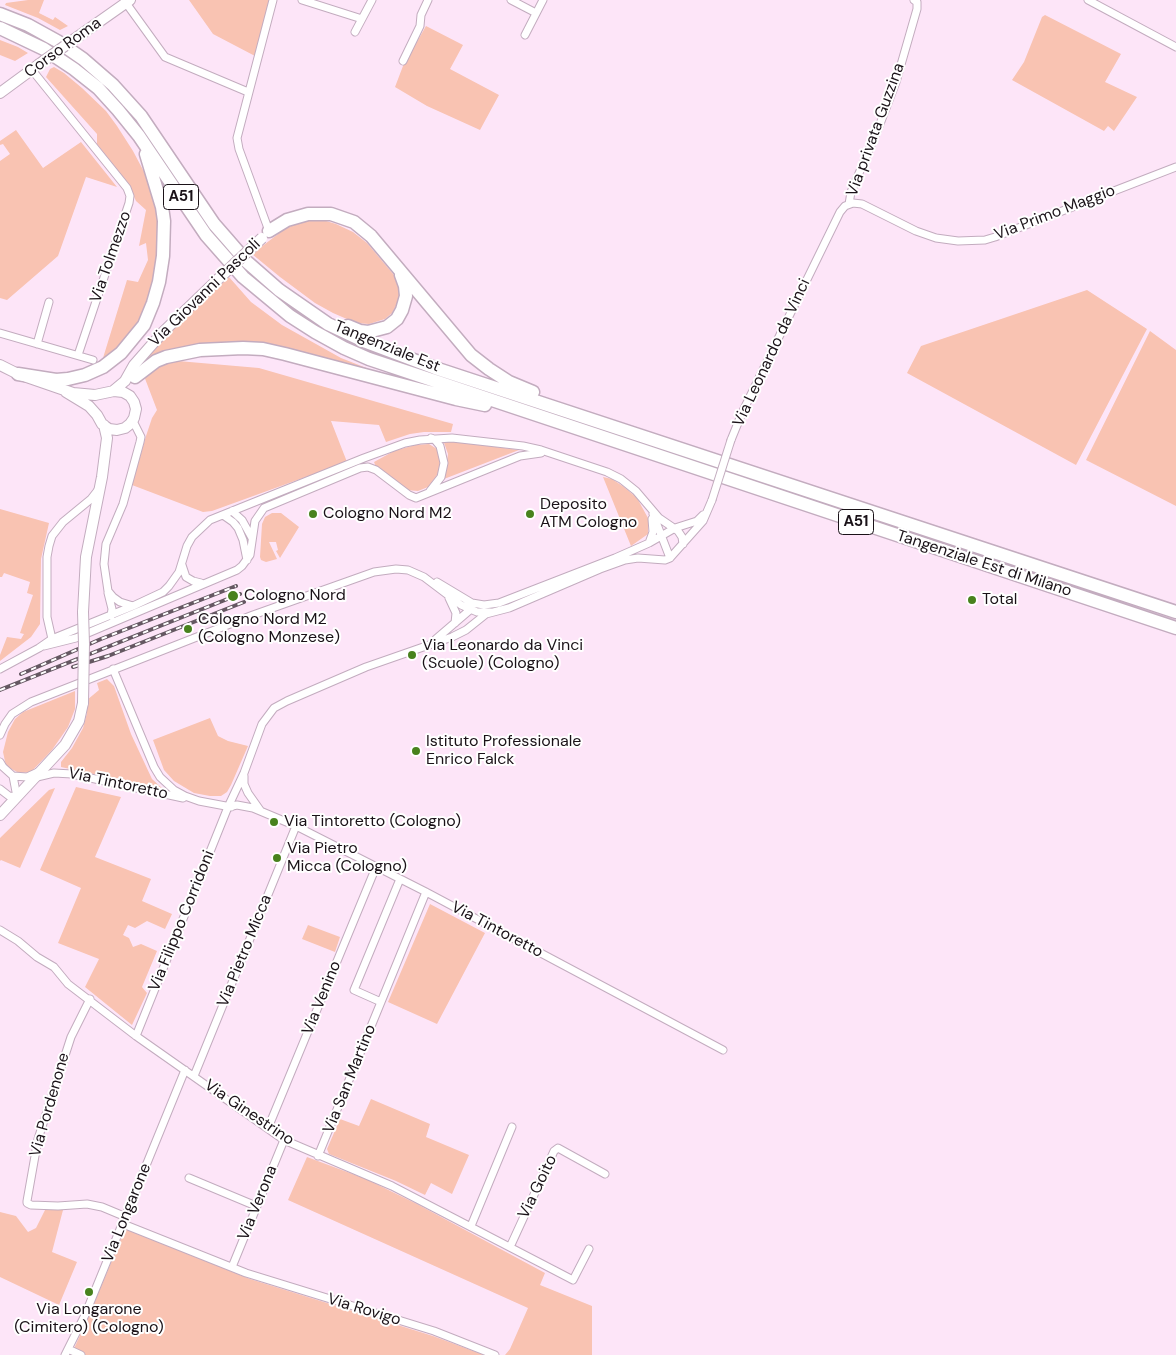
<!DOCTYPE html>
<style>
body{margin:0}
canvas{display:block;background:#fde5f8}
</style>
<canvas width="1176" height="1355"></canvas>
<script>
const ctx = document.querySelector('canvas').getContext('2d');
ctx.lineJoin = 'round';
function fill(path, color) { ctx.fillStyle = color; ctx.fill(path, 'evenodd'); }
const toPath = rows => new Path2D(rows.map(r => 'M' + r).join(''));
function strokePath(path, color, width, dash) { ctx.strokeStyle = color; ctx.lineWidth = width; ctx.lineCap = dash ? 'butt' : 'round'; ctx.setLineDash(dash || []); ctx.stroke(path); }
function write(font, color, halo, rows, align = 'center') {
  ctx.font = font + ' "DM Sans",sans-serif'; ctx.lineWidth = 4; ctx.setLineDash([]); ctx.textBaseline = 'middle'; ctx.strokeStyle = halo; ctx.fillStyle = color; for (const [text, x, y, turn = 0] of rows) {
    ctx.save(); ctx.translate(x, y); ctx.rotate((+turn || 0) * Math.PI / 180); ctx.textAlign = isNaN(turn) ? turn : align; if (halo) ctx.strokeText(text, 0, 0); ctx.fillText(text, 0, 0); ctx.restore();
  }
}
fill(toPath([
 [28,0,44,0,39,13,53,20,55,17,68,26,60,30,38,18,5,5,6,3],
 [189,0,271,0,255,56,213,34],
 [1045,15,1121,54,1105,82,1137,97,1114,131,1108,126,1104,131,1012,80,1024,62,1042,17],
 [426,26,463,45,450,69,499,95,480,130,427,106,395,87,403,66],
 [0,40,18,47,28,53,15,61,0,55],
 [54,67,64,73,82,88,106,111,117,126,133,151,151,185,158,214,160,263,143,317,117,349,103,358,127,280,138,282,148,260,146,243,139,246,146,210,136,201,128,184,97,144,97,134,46,77,50,69],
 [16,130,43,168,81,142,117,187,86,177,58,256,7,300,0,298,0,161,10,154,3,144,0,145,0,141],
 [323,220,336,224,353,232,367,243,399,281,401,285,400,298,392,313,385,319,369,324,356,323,333,313,315,303,280,277,252,254,282,231,293,225,301,221],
 [229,277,251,302,282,325,341,358,369,369,338,364,266,344,241,342,206,344,177,348,164,351,148,359,146,358,166,334],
 [1087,290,1147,329,1076,465,907,373,921,346],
 [1150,331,1176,350,1176,506,1086,460],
 [178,361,259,368,453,424,451,432,424,432,410,434,386,442,379,425,331,421,347,462,212,511,203,512,132,485,146,436,152,418,157,410,144,376,156,367,167,362],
 [443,440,519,450,444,479,448,454],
 [429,444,437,449,441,464,437,475,428,487,418,491,406,490,376,467,374,462,394,451,415,445],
 [603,477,612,479,624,487,637,498,648,518,648,534,631,546],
 [0,509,49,523,41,559,40,624,31,637,0,661,0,655,7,637,21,639,24,634,20,633,33,595,27,593,30,582,4,573,2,577,0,577],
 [272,513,281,513,299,527,280,558,276,551,278,550,276,542,269,542,277,559,266,562,261,560,260,557,262,524,265,517],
 [107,679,114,686,131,734,152,779,163,789,61,767,61,762,72,748,83,728,87,713,87,700,99,690,97,683],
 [75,691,75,709,68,727,52,750,31,772,19,773,6,766,3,752,8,732,15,719,23,712],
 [210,718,218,736,228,741,248,746,231,785,227,792,221,796,210,796,194,793,174,781,164,770,153,740],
 [76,787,121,797,95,857,151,879,142,901,172,914,165,929,147,921,135,928,128,925,123,935,129,938,133,947,141,944,157,951,142,987,147,993,132,1025,85,987,99,959,58,943,81,888,40,870],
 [55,788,20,868,1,860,0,861,0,838,49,790],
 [430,904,485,933,437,1024,388,1002],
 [308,925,340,937,335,952,302,939],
 [371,1099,430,1124,426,1137,469,1155,452,1194,431,1183,425,1195,396,1181,329,1154,327,1149,340,1119,359,1126],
 [307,1157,366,1179,417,1204,545,1273,540,1285,592,1306,592,1355,505,1355,510,1349,528,1308,288,1200],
 [45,1210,63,1210,52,1252,77,1262,59,1305,0,1277,0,1212,16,1216,28,1232,36,1228],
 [125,1229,250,1279,433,1336,484,1355,71,1355,88,1318]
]), '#f9c3b2');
const street = toPath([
 [302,0,362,19],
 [511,0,536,13],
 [1088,0,1176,47],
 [126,3,165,57,248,92],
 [355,32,372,0],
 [525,35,543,0],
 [403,61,420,26,421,15,428,0],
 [32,70,127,188,130,196,129,203,78,355],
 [849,204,851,192,880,124,896,82,917,9,917,2,914,0],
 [269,231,239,149,237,138,273,0],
 [0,333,93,360],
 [37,344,49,302],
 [731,440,742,413,794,306,840,212,845,206,853,203,862,204,916,231,936,238,958,241,985,240,995,237,1176,167],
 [430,491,441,477,444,463,440,446,435,440,431,438],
 [232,511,242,520,252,538],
 [653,514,670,558],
 [223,515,233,522,238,528,243,540,247,560],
 [649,543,653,532,652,519],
 [182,565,186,577,193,581,201,583],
 [437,582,472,603,484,605,499,603,615,558,649,543,675,528,697,521,703,515],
 [108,593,112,609,111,616],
 [449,598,456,613,455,623],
 [133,606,120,602,113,597,108,591,104,564,106,544,123,504,140,442,141,437,134,423,134,418],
 [436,639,471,609],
 [56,641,52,639,47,617,47,557,49,546,52,536,63,522,91,499,98,490],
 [44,646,76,638,237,570,242,566,250,555,255,521,264,508,360,468,368,467,376,470,409,495,416,498,520,456,541,453],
 [0,669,39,648,52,639,133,606,163,592,169,586,179,572,187,546,192,537,210,520,364,458,405,443,420,440,452,438,523,446,541,450,607,472,621,479,636,491,659,518,678,531,682,537,683,544],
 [113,669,154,767,160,777,174,790,185,796,199,801,231,807],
 [0,735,5,724,12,714,31,702,253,615,374,572,396,569,408,570,424,577,461,605,477,612,490,612],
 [0,762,3,767,13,776,27,777,38,772],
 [244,776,244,784,248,793,260,810],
 [37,777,54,773,72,774,183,798],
 [0,789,9,796,17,797,13,776],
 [228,807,237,805,253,808,296,826,426,892,723,1050],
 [0,930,18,941,37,957,54,967,68,984,136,1036,284,1140,392,1186,573,1280,589,1249],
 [90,999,71,1037,38,1139,27,1201,27,1203,31,1205,58,1206,87,1204,102,1207,126,1217],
 [381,1002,354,990,400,879],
 [136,1036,228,807,244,773,262,724,274,708,287,701,366,667,452,637,466,630,486,614,509,608,600,569,625,560,638,558,665,560,670,558,703,521,712,500],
 [194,1076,296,826],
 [268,1128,376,867],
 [318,1156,426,892],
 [189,1178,256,1206],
 [123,1224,246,1273,434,1331,495,1355],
 [471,1226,512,1127],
 [510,1247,554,1151,558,1148,605,1174],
 [232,1267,284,1140],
 [68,1349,81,1355],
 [65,1355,85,1315,185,1070]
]);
const secondary = toPath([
 [76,38,130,0],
 [0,93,38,65],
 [0,365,18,374,73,393,95,395,114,391,123,392,130,396,134,402,136,409,134,418,130,424,125,428,117,430,109,429,102,424,97,415,89,406,66,392],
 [113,391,125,381,134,365,163,332,215,282],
 [83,612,86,557,102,477,107,438,104,425],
 [0,815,65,745,79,721,83,703]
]);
const highway = toPath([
 [0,14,28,25,57,41,83,59,113,85,141,116,214,224,228,240,247,262,279,290,328,324,366,342,435,368,1176,612],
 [0,28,44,49,74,69,98,88,118,110,139,136,206,235,243,277,290,316,315,332,344,348,369,359,1176,628],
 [269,231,287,220,308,214,331,214,354,222,371,236,471,355,489,369,509,382,533,392],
 [348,326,360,331,368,332,387,327,397,319,402,310,406,296,405,286,401,275],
 [18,374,56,380,68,379,85,375,103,367,121,353,144,325,153,303,159,282,163,256,164,221,162,207,146,154],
 [135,377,156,361,166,357,200,350,243,348,263,349,285,354,456,399,485,405]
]);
strokePath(street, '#c3acbf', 9);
strokePath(secondary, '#c3acbf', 12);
strokePath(highway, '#c3acbf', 15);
strokePath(street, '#fff', 7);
strokePath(secondary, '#fff', 10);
strokePath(highway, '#fff', 12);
const rail = toPath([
 [73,667,108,656,244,602],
 [21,674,101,639,236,586],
 [0,690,240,594]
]);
strokePath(rail, '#655862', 4);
strokePath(rail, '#fff', 2, [5.5]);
const streetBridge = toPath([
 [712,500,731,440]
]);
const secondaryBridge = toPath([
 [38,65,76,38],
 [215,282,262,238],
 [83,703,84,644,83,612]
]);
strokePath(streetBridge, '#c3acbf', 9, []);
strokePath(secondaryBridge, '#c3acbf', 12, []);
strokePath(streetBridge, '#fff', 7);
strokePath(secondaryBridge, '#fff', 10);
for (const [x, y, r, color] of [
 [313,514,5,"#48821d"],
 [530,514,5,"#48821d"],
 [233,596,6,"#48821d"],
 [972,600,5,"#48821d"],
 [188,629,5,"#48821d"],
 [412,655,5,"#48821d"],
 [416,751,5,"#48821d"],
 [274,822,5,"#48821d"],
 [277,858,5,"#48821d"],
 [89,1292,5,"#48821d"]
]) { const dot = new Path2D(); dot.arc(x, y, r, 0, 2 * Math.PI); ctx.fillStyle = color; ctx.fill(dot); strokePath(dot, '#fff', 2); }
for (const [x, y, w] of [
 [181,197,35],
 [856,522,35]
]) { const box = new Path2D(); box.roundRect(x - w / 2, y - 12.5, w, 25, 4); ctx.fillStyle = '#fff'; ctx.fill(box); strokePath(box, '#1a1218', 1); }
write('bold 15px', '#1a1218', null, [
 ["A51",181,197],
 ["A51",856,522]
]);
write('16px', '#1a1218', '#fff', [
 ["Corso Roma",63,48,-36],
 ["Via privata Guzzina",876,130,-70],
 ["Via Primo Maggio",1055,213,-21],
 ["Via Tolmezzo",111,257,-71],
 ["Via Giovanni Pascoli",205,293,-44],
 ["Tangenziale Est",387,347,22],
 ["Via Leonardo da Vinci",772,353,-65],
 ["Tangenziale Est di Milano",984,564,18],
 ["Via Tintoretto",118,784,12],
 ["Via Filippo Corridoni",182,921,-68],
 ["Via Tintoretto",497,930,28],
 ["Via Pietro Micca",245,951,-68],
 ["Via Venino",322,998,-68],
 ["Via San Martino",350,1079,-68],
 ["Via Pordenone",50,1105,-74],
 ["Via Ginestrino",249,1113,34],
 ["Via Goito",538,1187,-64],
 ["Via Verona",258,1203,-68],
 ["Via Longarone",127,1213,-68],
 ["Via Rovigo",364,1310,17]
]);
write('16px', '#1a1218', '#fff', [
 ["Deposito",540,505],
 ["ATM Cologno",540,523],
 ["Cologno Nord M2",323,514],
 ["Cologno Nord",244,596],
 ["Total",982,600],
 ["Cologno Nord M2",198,620],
 ["(Cologno Monzese)",198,638],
 ["Via Leonardo da Vinci",422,646],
 ["(Scuole) (Cologno)",422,664],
 ["Istituto Professionale",426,742],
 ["Enrico Falck",426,760],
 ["Via Tintoretto (Cologno)",284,822],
 ["Via Pietro",287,849],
 ["Micca (Cologno)",287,867],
 ["Via Longarone",89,1310,"center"],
 ["(Cimitero) (Cologno)",89,1328,"center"]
], 'left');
</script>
